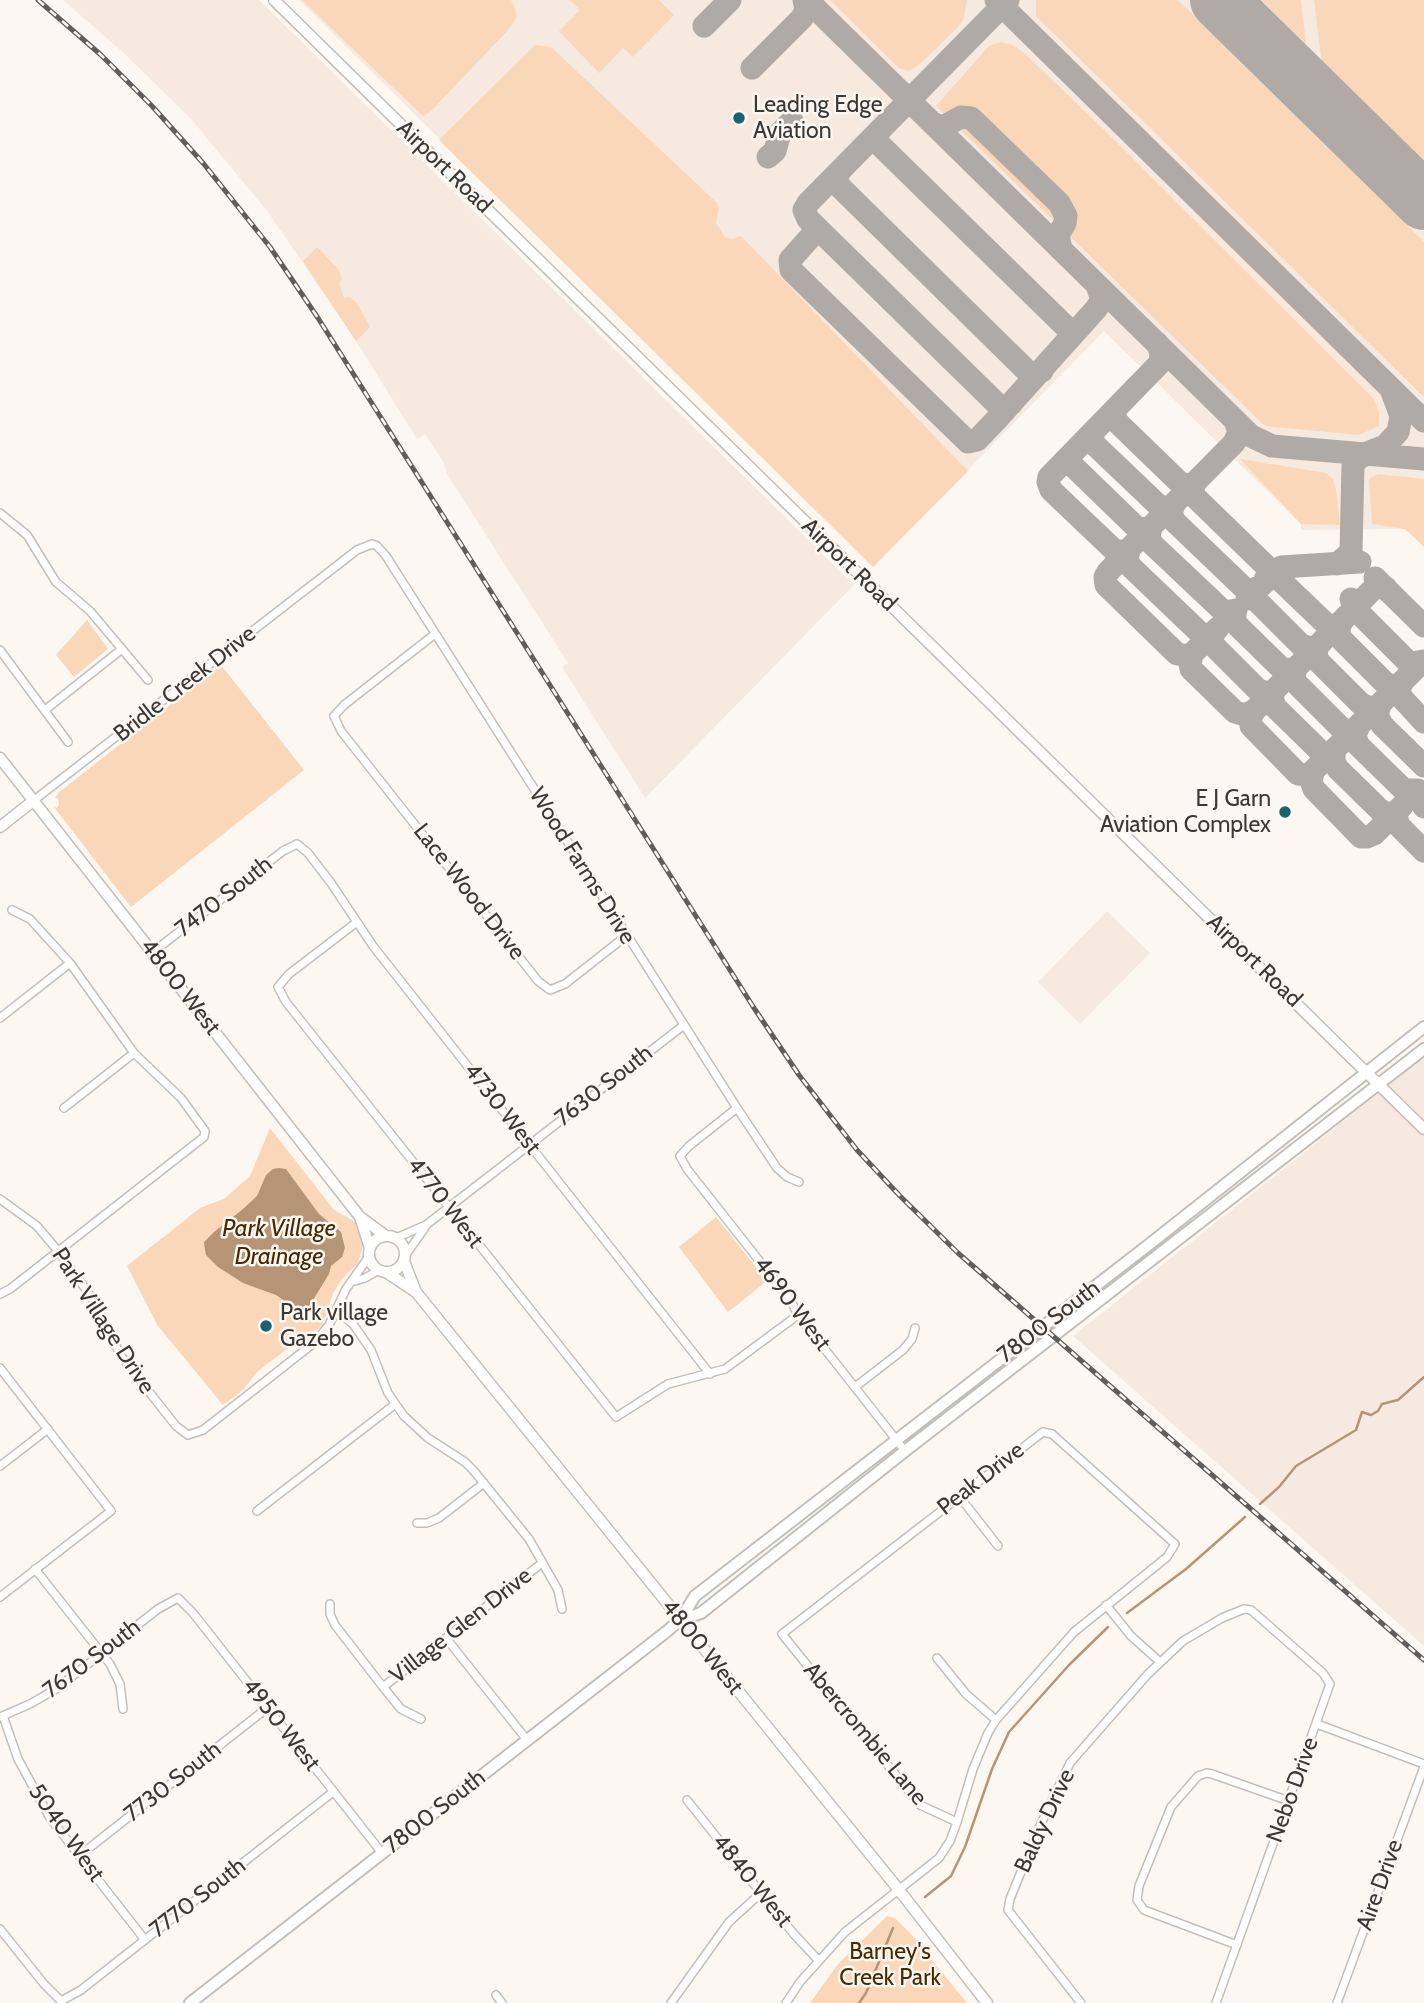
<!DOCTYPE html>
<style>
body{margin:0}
canvas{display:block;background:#fdf7f2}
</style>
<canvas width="1424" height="2003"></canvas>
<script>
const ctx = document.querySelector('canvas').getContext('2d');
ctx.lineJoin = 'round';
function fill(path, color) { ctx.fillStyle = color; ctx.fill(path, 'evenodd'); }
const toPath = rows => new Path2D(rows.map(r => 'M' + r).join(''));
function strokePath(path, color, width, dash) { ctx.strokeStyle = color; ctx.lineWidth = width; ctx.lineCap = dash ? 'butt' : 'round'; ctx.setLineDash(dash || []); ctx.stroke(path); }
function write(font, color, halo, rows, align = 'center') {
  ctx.font = font + ' Cabin,sans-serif'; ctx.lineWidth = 5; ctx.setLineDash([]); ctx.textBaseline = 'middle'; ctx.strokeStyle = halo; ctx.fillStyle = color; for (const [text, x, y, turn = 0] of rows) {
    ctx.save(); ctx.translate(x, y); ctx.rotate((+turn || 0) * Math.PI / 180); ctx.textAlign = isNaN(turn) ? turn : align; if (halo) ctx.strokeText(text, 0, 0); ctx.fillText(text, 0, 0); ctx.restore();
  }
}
fill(toPath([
 [63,0,259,0,854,585,645,798,562,667,568,663,447,474,444,463,425,434,417,439,356,341,268,212,192,120,124,53],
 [299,0,1424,0,1424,547,1405,529,1301,530,1301,524,1104,331,873,567],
 [1107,911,1150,953,1080,1024,1038,982],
 [1424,1057,1424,1646,1073,1336]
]), '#f6e9df');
fill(toPath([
 [302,0,511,0,516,11,516,18,510,28,430,112,423,116],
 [570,0,659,0,674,15,633,57,623,48,599,73,559,31,580,10],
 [830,0,967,0,963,20,957,28,920,64,909,71,899,68],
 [1036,0,1178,0,1424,242,1424,397,1036,16],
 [1261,0,1301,0,1306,44,1291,30],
 [1314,0,1424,0,1424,171,1323,72],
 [1001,42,1012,45,1023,52,1100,126,1374,399,1379,412,1379,426,1359,435,1265,426,936,106,989,46],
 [535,45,551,47,717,203,719,209,716,223,725,237,732,239,741,236,968,471,873,567,439,140],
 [317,247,338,269,342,279,339,283,344,298,349,297,356,302,370,327,356,341,303,261],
 [1240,459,1326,473,1333,479,1336,490,1340,525,1301,524],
 [1378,474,1424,479,1424,547,1405,529,1372,524,1369,479],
 [87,620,108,649,74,677,56,655],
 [221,665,304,770,131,907,54,807,57,808,59,805,58,798,55,798,58,793],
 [270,1128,334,1210,354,1221,364,1242,358,1263,344,1277,333,1293,323,1324,308,1339,292,1345,257,1372,244,1389,223,1405,158,1326,127,1266,200,1208,224,1199,250,1176],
 [716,1217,767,1281,728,1312,679,1247],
 [887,1916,895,1918,910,1933,967,2003,810,2003,838,1964]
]), '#fad7b8');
fill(toPath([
 [279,1168,286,1169,319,1214,341,1232,345,1248,342,1257,331,1266,329,1274,308,1308,292,1306,276,1295,243,1283,218,1267,206,1255,205,1250,204,1242,214,1232,243,1209,257,1196,266,1175,273,1169]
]), '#b69577');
strokePath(toPath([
 [1260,1504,1279,1487,1296,1466,1356,1430,1362,1412,1371,1415,1378,1411,1382,1404,1398,1400,1424,1377],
 [1127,1613,1186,1569,1245,1517],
 [925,1897,951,1876,965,1847,992,1769,1009,1732,1069,1665,1108,1627],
 [859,2003,866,1993,893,1928]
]), '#b69577', 2.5);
strokePath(toPath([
 [807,0,1251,436,1272,446,1424,459],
 [996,0,1424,421],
 [1008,0,808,203,804,210,808,219,998,405,1005,407,1011,404],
 [704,26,730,0],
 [752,68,802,18,806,10,804,0],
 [932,123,943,127,961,117,971,118,1059,203,1066,216,1065,223,1058,235,1061,249],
 [879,132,877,139,880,145,1067,328,1074,330,1081,326],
 [768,157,775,151,780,133,792,121],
 [840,171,836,179,840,187,1027,371,1034,374,1042,371],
 [812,223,815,227,814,233,790,260,791,270,968,442,977,440,998,418,1096,309,1102,300,1097,285],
 [1157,343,1161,353,1160,363,1049,477,1048,482,1051,490,1114,550,1126,552,1234,443,1239,432,1235,420],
 [1117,408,1114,414,1117,422,1180,483,1188,485,1194,483,1193,492,1195,497,1266,566,1268,573,1265,580],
 [1094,431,1092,438,1095,445,1159,506,1167,508,1174,505,1171,512,1174,521,1244,588,1251,590,1257,588,1256,596,1258,602,1301,645,1310,648,1318,646,1316,653,1318,661,1360,703,1369,708,1380,705],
 [1367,453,1385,446,1398,432,1401,416,1392,392],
 [1072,454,1070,461,1073,466,1138,529,1151,528,1149,535,1151,543,1221,609,1228,612,1236,610,1234,619,1238,626,1280,667,1287,670,1296,668,1294,677,1296,683,1341,728,1349,731,1358,728,1355,735,1358,745,1404,790,1418,790,1417,797,1424,807],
 [1129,550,1127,560,1131,567,1199,632,1206,635,1214,633,1212,639,1214,646,1257,689,1266,693,1274,691,1272,700,1276,708,1320,751,1325,753,1334,752,1334,762,1338,769,1382,812,1390,814,1396,812,1398,825,1424,851],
 [1129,550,1108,572,1105,577,1106,585,1177,654,1190,656,1218,628],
 [1337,564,1351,552,1353,465,1359,457,1368,454],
 [1375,578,1424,626],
 [1265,580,1273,577,1280,580,1326,624,1334,626,1341,623,1338,632,1342,640,1386,684,1393,686,1402,683],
 [1386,588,1379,587,1372,590,1255,710,1250,718,1251,726,1298,774,1309,775,1423,661],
 [1247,599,1281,567,1360,562],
 [1351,599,1356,610,1407,661,1413,663,1423,661],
 [1192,655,1190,663,1191,669,1235,712,1245,715,1255,710],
 [1402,683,1399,690,1401,697,1424,722],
 [1380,705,1377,714,1382,725,1424,766],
 [1313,773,1311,781,1314,789,1361,837,1367,837,1374,834,1402,806]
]), '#afaaa6', 23);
strokePath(toPath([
 [1219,0,1424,201]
]), '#afaaa6', 58);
const street = toPath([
 [0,513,27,535,56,582,90,611,148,680],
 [435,634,344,705,334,716,341,731,538,981,550,990,565,984,626,936],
 [0,650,68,742],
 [45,710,122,649],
 [33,801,357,550,372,544,377,546,386,556,737,1108,777,1168,787,1177,799,1182],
 [357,922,289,974,278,987,286,1002,616,1417,668,1384,725,1369,798,1315],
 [153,952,283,851,297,844,308,853,331,883,373,946,710,1374],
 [0,1018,70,963],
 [64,1108,134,1053],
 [737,1108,689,1146,680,1156,687,1169,791,1301,798,1315,905,1451],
 [0,1199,37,1226,58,1251,92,1298,121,1356,176,1426,188,1435,203,1430,314,1343,329,1325,346,1289,370,1255],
 [396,1238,426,1225,684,1025],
 [405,1256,426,1226],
 [351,1282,365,1278,379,1270],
 [0,1294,10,1289,204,1137,205,1131,181,1098,134,1053,70,963,30,919,12,910],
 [337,1310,353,1324,371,1350,388,1393,404,1416,428,1438,465,1462,473,1470,529,1539,558,1590,562,1609],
 [0,1368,111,1511,0,1597],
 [855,1387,903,1350,912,1339,915,1328],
 [0,1466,48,1429],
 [959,1496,998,1546],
 [257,1511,394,1405],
 [417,1523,427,1523,439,1518,484,1483],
 [35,1569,110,1664,120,1684,123,1709],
 [330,1604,330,1614,335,1625,383,1687,401,1709,421,1719],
 [1106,1605,1131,1636,1160,1662],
 [446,1638,527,1740],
 [937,1658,966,1694,996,1720],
 [383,1687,542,1563],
 [3,1716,18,1759,50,1818,145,1940],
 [0,1717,30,1704,56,1689,158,1609,178,1598,193,1613,382,1853],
 [1317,1724,1424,1764],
 [687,1800,793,1933,819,1961],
 [79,1856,267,1708],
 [0,1929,44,1984,61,2001,81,1990,333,1792],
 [1237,1945,1144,1910,1137,1900,1139,1886,1171,1807,1198,1776,1207,1773,1212,1774,1289,1801],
 [496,1995,502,2003],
 [671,2003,729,1922,761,1893],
 [786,2003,800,1982,845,1932,939,1858,950,1841,957,1822,973,1769,988,1733,996,1720,1074,1632,1167,1557,1175,1544,1052,1434,1043,1432,782,1634,920,1805,957,1822],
 [1081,2003,1008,1910,1010,1899,1038,1830,1070,1763,1148,1674,1183,1641,1222,1618,1244,1609,1251,1610,1323,1673,1330,1684,1216,2003],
 [1337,2003,1424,1767]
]);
const secondary = toPath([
 [274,0,1424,1129],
 [0,758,360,1217,386,1236],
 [0,827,33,801],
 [360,1217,370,1248],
 '369 1254a18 18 0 1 1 36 0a18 18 0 1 1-36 0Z',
 [404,1261,416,1292],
 [386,1272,416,1292,899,1890,987,2003]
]);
const primary = toPath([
 [680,1620,701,1613,905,1451,1424,1049],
 [190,2003,666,1632,680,1620,695,1596,1151,1243,1424,1027]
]);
strokePath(street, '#c4beb9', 10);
strokePath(secondary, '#c4beb9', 13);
strokePath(primary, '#c4beb9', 14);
strokePath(street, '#fff', 7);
strokePath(secondary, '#fff', 10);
strokePath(primary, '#fff', 10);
const rail = toPath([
 [38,0,101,55,152,106,203,163,270,247,318,318,754,1008,799,1075,857,1150,900,1196,958,1253,1424,1660]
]);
strokePath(rail, '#615d5b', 5);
strokePath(rail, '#fdf7f2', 2.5, [8]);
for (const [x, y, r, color] of [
 [739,118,7,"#196270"],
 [1285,812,7,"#196270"],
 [266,1326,7,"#196270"]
]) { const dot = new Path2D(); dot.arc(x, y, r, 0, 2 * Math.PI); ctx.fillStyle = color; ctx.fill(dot); strokePath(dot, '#fdf7f2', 2.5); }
write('23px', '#3a3735', '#fdf7f2', [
 ["Leading Edge",753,105],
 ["Aviation",753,131],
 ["E J Garn",1271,799,"right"],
 ["Aviation Complex",1271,825,"right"],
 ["Park village",280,1313],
 ["Gazebo",280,1339]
], 'left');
write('23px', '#3a3735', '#fdf7f2', [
 ["Airport Road",444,167,44],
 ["Airport Road",849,565,44],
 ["Bridle Creek Drive",185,684,-38],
 ["Wood Farms Drive",582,866,58],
 ["Lace Wood Drive",469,892,52],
 ["7470 South",224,897,-38],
 ["Airport Road",1254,961,44],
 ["4800 West",180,987,52],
 ["7630 South",604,1086,-38],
 ["4730 West",502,1109,52],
 ["4770 West",445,1203,52],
 ["4690 West",792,1304,53],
 ["Park Village Drive",103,1321,57],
 ["7800 South",1049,1322,-37],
 ["Peak Drive",981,1479,-38],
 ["Village Glen Drive",461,1626,-38],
 ["4800 West",702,1647,51],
 ["7670 South",92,1659,-37],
 ["4950 West",281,1725,52],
 ["Abercrombie Lane",865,1734,50],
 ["7730 South",173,1782,-38],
 ["Nebo Drive",1293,1790,-70],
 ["7800 South",435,1812,-38],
 ["Baldy Drive",1045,1821,-65],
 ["5040 West",66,1833,55],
 ["4840 West",752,1881,51],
 ["Aire Drive",1380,1885,-70],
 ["7770 South",198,1898,-38]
]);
write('23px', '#4a2901', '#fdf7f2', [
 ["Barney's",890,1952],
 ["Creek Park",890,1978]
]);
write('italic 24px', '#492800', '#fdf7f2', [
 ["Park Village",279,1229],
 ["Drainage",279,1257]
]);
</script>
